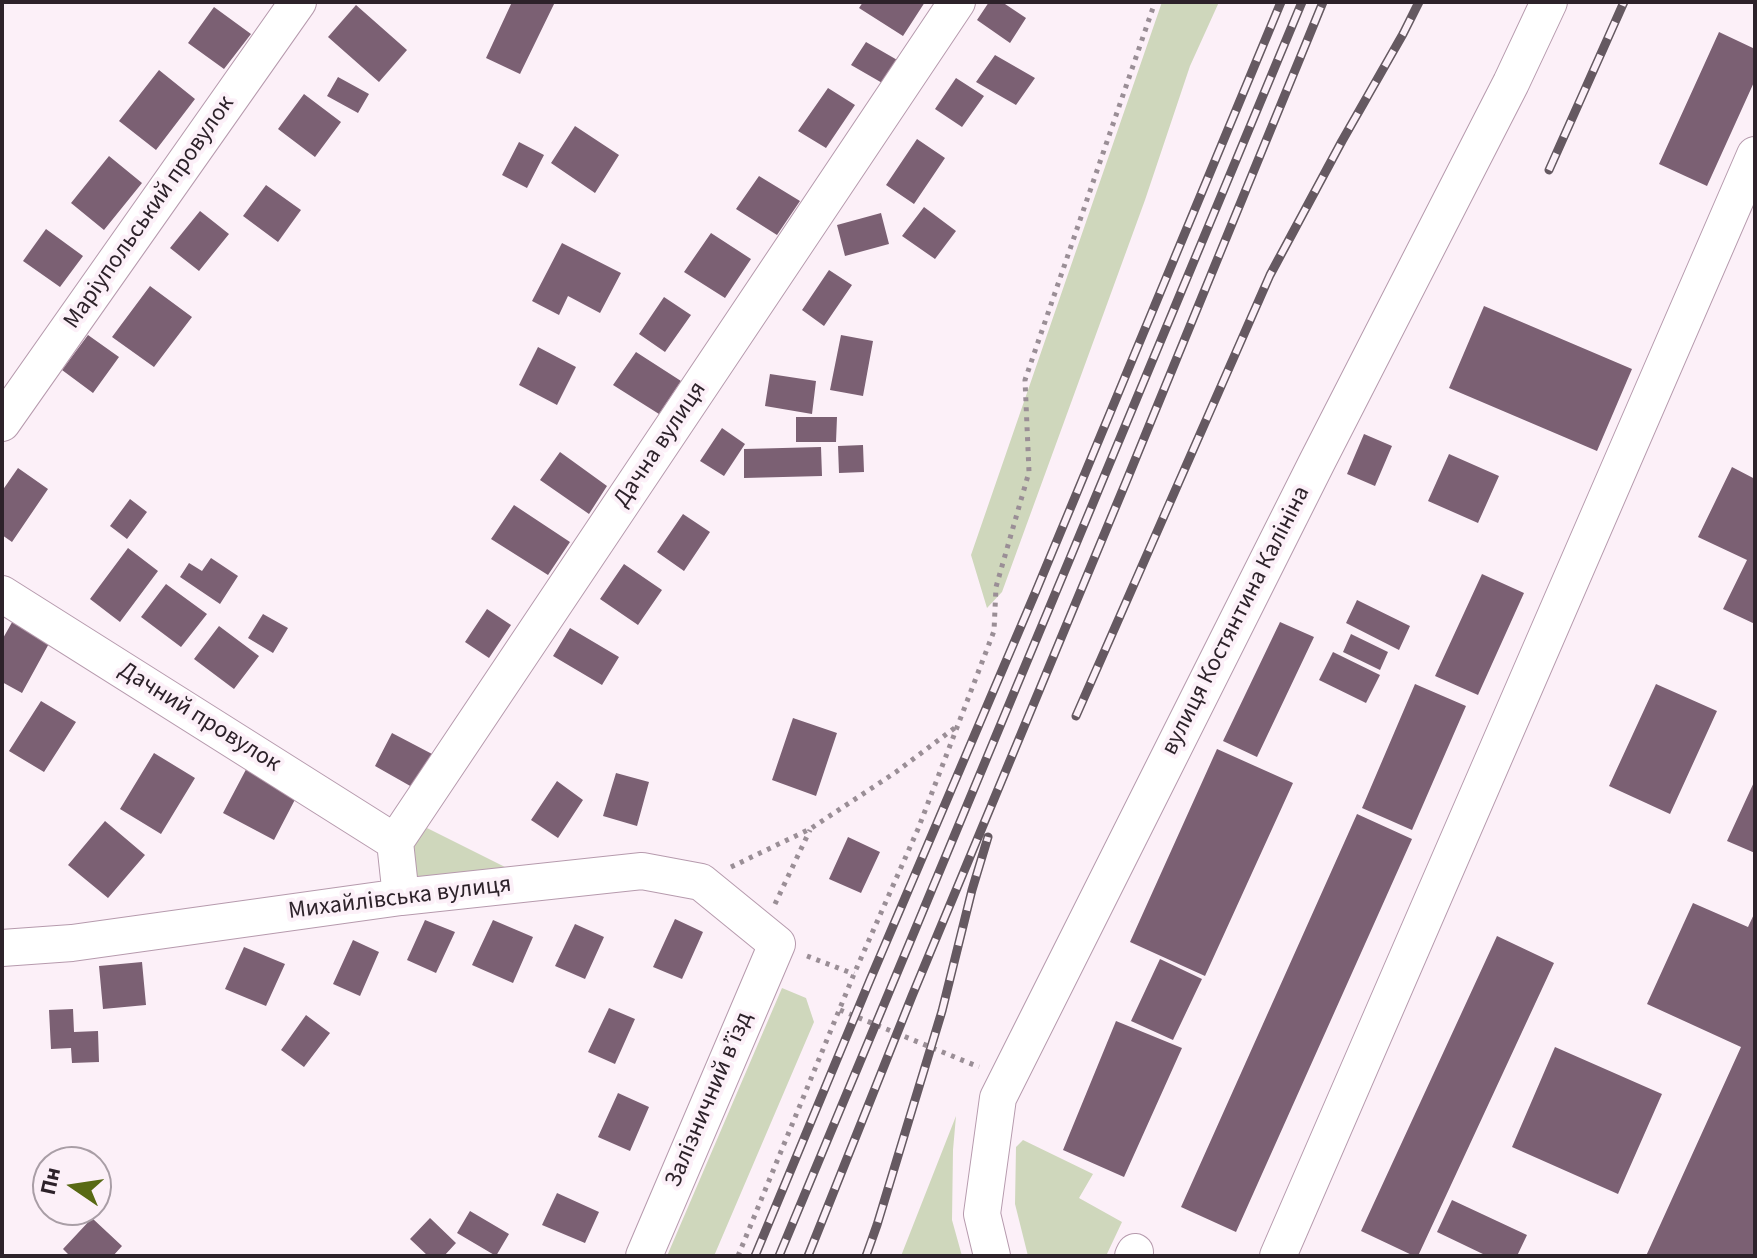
<!DOCTYPE html>
<meta charset="utf-8">
<style>
body{margin:0}
#map{position:relative;width:1757px;height:1258px;overflow:hidden;background:#fcf0f8;font-family:"Source Sans 3",sans-serif}
canvas{display:block}
.frame{position:absolute;inset:0;border:4px solid #2d222a;pointer-events:none}
.north{position:absolute;left:32px;top:1146px;width:80px;height:80px;box-sizing:border-box;background:#fcf0f8;border:2px solid #a99ea6;border-radius:50%;rotate:283deg;font-size:22px;font-weight:700;line-height:32px;text-align:center;color:#2d222a}
.north::after{content:'';display:block;margin:auto;width:28px;height:36px;background:#586914;clip-path:polygon(50% 0,100% 100%,50% 72%,0 100%)}
</style>
<div id="map">
<canvas width="1757" height="1258"></canvas>
<div class="frame"></div>
<div class="north">Пн</div>
</div>
<script>
const ctx = document.querySelector('canvas').getContext('2d');
ctx.lineJoin = 'round';
function fill(path, color) { ctx.fillStyle = color; ctx.fill(path, 'evenodd'); }
const toPath = rows => new Path2D(rows.map(r => 'M' + r).join(''));
function strokePath(path, color, width, dash) { ctx.strokeStyle = color; ctx.lineWidth = width; ctx.lineCap = dash ? 'butt' : 'round'; ctx.setLineDash(dash || []); ctx.stroke(path); }
function write(font, color, halo, rows, align = 'center') {
  ctx.font = font + ' "Source Sans 3",sans-serif'; ctx.lineWidth = 8; ctx.setLineDash([]); ctx.textBaseline = 'middle'; ctx.strokeStyle = halo; ctx.fillStyle = color; for (const [text, x, y, turn = 0] of rows) {
    ctx.save(); ctx.translate(x, y); ctx.rotate((+turn || 0) * Math.PI / 180); ctx.textAlign = isNaN(turn) ? turn : align; if (halo) ctx.strokeText(text, 0, 0); ctx.fillText(text, 0, 0); ctx.restore();
  }
}
fill(toPath([
 [1162,2,1219,2,1190,66,1145,200,1002,592,987,608,971,555],
 [427,828,505,867,437,882,416,876,413,837],
 [782,988,806,998,814,1022,714,1256,667,1256],
 [956,1116,953,1150,952,1220,962,1256,901,1256],
 [1023,1140,1093,1174,1079,1198,1122,1222,1106,1256,1028,1256,1015,1204,1016,1147]
]), '#cfd7bc');
fill(toPath([
 [512,2,555,2,520,74,486,58],
 [863,2,925,2,903,36,859,8],
 [989,2,1002,2,1026,18,1010,43,977,20],
 [356,5,407,50,379,82,328,37],
 [214,7,251,34,224,69,188,43],
 [1719,32,1755,49,1755,80,1707,186,1659,164],
 [866,42,899,61,884,84,851,65],
 [995,55,1035,78,1016,105,976,82],
 [159,70,195,99,156,150,119,121],
 [338,77,369,94,358,113,327,96],
 [956,78,984,96,962,127,935,109],
 [828,88,855,105,826,148,798,131],
 [304,94,341,122,315,157,278,129],
 [575,126,619,155,595,193,551,163],
 [917,139,945,158,914,204,886,185],
 [519,142,544,155,527,188,502,175],
 [109,156,142,183,104,230,71,203],
 [759,176,800,201,777,235,736,209],
 [266,185,301,210,278,242,243,216],
 [924,207,956,231,935,259,902,236],
 [200,211,229,234,199,271,170,248],
 [881,213,889,244,845,256,837,225],
 [46,229,83,256,60,287,23,261],
 [711,233,751,259,725,298,684,272],
 [562,243,621,273,600,313,568,296,559,315,532,301],
 [829,270,852,285,824,326,802,310],
 [150,286,192,317,154,367,112,337],
 [664,297,691,315,665,352,639,334],
 [1484,306,1632,369,1597,451,1449,388],
 [88,335,119,357,93,393,62,370],
 [841,335,873,341,863,396,830,390],
 [538,347,576,367,557,405,519,385],
 [636,352,681,381,659,414,613,385],
 [770,374,816,381,812,414,765,406],
 [796,417,837,417,836,442,796,442],
 [722,428,745,444,724,476,700,461],
 [1364,434,1392,446,1375,486,1347,474],
 [863,445,864,472,839,473,838,446],
 [821,447,822,476,744,478,744,449],
 [560,452,607,486,589,514,540,480],
 [1449,454,1499,476,1478,523,1428,501],
 [1732,467,1755,479,1755,624,1723,609,1747,560,1698,537],
 [18,468,48,489,12,542,2,535,2,491],
 [130,499,147,512,127,539,110,526],
 [514,505,570,542,548,575,491,539],
 [683,514,710,532,684,571,657,552],
 [128,548,158,571,120,622,90,599],
 [211,558,238,576,220,604,180,577,189,563,202,571],
 [624,564,662,590,638,625,600,599],
 [1482,574,1524,593,1478,695,1435,676],
 [166,584,207,614,181,647,141,617],
 [1357,600,1410,626,1399,650,1346,623],
 [487,609,511,625,489,658,465,642],
 [263,614,288,628,273,653,248,638],
 [15,617,52,638,22,693,2,682,2,640],
 [1280,622,1314,637,1257,757,1223,741],
 [219,626,259,656,234,689,194,659],
 [570,628,619,657,602,685,553,656],
 [1351,634,1388,652,1380,670,1343,652],
 [1333,652,1380,675,1366,703,1319,680],
 [1415,684,1466,706,1412,830,1362,808],
 [1656,684,1717,711,1670,814,1609,786],
 [41,701,76,722,44,772,9,751],
 [793,718,837,733,816,796,772,780],
 [392,733,434,755,412,787,375,766],
 [1217,749,1293,783,1205,976,1130,942],
 [154,753,195,778,161,834,120,809],
 [251,760,302,786,274,840,223,813],
 [616,773,649,782,637,826,603,816],
 [1755,780,1755,853,1727,841],
 [557,781,583,800,558,838,531,820],
 [1357,814,1412,839,1236,1232,1181,1207],
 [105,821,145,855,108,898,68,865],
 [848,837,880,852,861,893,829,879],
 [1693,903,1748,927,1755,912,1755,1256,1646,1256,1741,1047,1647,1004],
 [675,919,703,932,682,979,653,967],
 [425,920,455,932,436,973,407,960],
 [493,920,533,937,513,983,472,965],
 [575,924,604,937,585,979,555,966],
 [1497,936,1554,963,1418,1256,1414,1256,1361,1231],
 [353,940,379,952,360,996,333,984],
 [244,947,285,964,266,1006,225,989],
 [1160,959,1202,979,1173,1040,1131,1021],
 [142,962,146,1005,103,1009,99,966],
 [609,1008,635,1019,615,1064,588,1052],
 [73,1009,74,1032,98,1031,99,1062,72,1063,71,1048,51,1049,49,1010],
 [306,1015,330,1033,304,1067,281,1050],
 [1116,1021,1182,1048,1124,1177,1063,1150],
 [1555,1047,1662,1094,1618,1194,1512,1147],
 [618,1093,649,1107,630,1151,598,1137],
 [557,1193,599,1212,585,1243,542,1225],
 [1452,1200,1527,1235,1517,1256,1485,1256,1485,1255,1437,1232],
 [470,1211,509,1234,496,1256,457,1233],
 [92,1218,122,1246,113,1256,70,1256,63,1249],
 [430,1218,456,1243,444,1256,428,1256,410,1239]
]), '#7b6073');
const minor = toPath([
 [2,423,298,2],
 [2,594,395,842],
 [401,897,395,842,957,2],
 [2,948,72,943,401,897,642,871,701,882,777,944,644,1256],
 [992,1256,982,1214,998,1098,1317,462,1511,83,1549,2],
 [1133,1256,1135,1252],
 [1278,1256,1755,155]
]);
strokePath(minor, '#b69aad', 38);
strokePath(toPath([
 [731,867,810,829,896,772,956,727],
 [775,904,810,830],
 [807,956,854,974],
 [840,1010,979,1067],
 [738,1256,854,974,918,829,994,631,996,587,1029,472,1025,380,1155,2]
]), '#9a8e96', 5, [4, 6]);
strokePath(minor, '#fff', 36);
const rail = toPath([
 [1549,170,1624,2],
 [1076,716,1270,275,1342,141,1403,34,1419,2],
 [755,1256,870,980,1036,591,1281,2],
 [779,1256,1302,2],
 [808,1256,912,996,1126,482,1323,2],
 [866,1256,877,1225,942,1011,972,890,988,837]
]);
strokePath(rail, '#655961', 9);
strokePath(rail, '#fcf0f8', 6, [18]);
write('24px', '#2d222a', '#fcf0f8', [
 ["Маріупольський провулок",150,213,-55],
 ["Дачна вулиця",661,445,-56],
 ["вулиця Костянтина Калініна",1237,621,-63],
 ["Дачний провулок",199,718,32],
 ["Михайлівська вулиця",400,899,-7],
 ["Залізничний в’їзд",710,1100,-67]
]);
</script>
